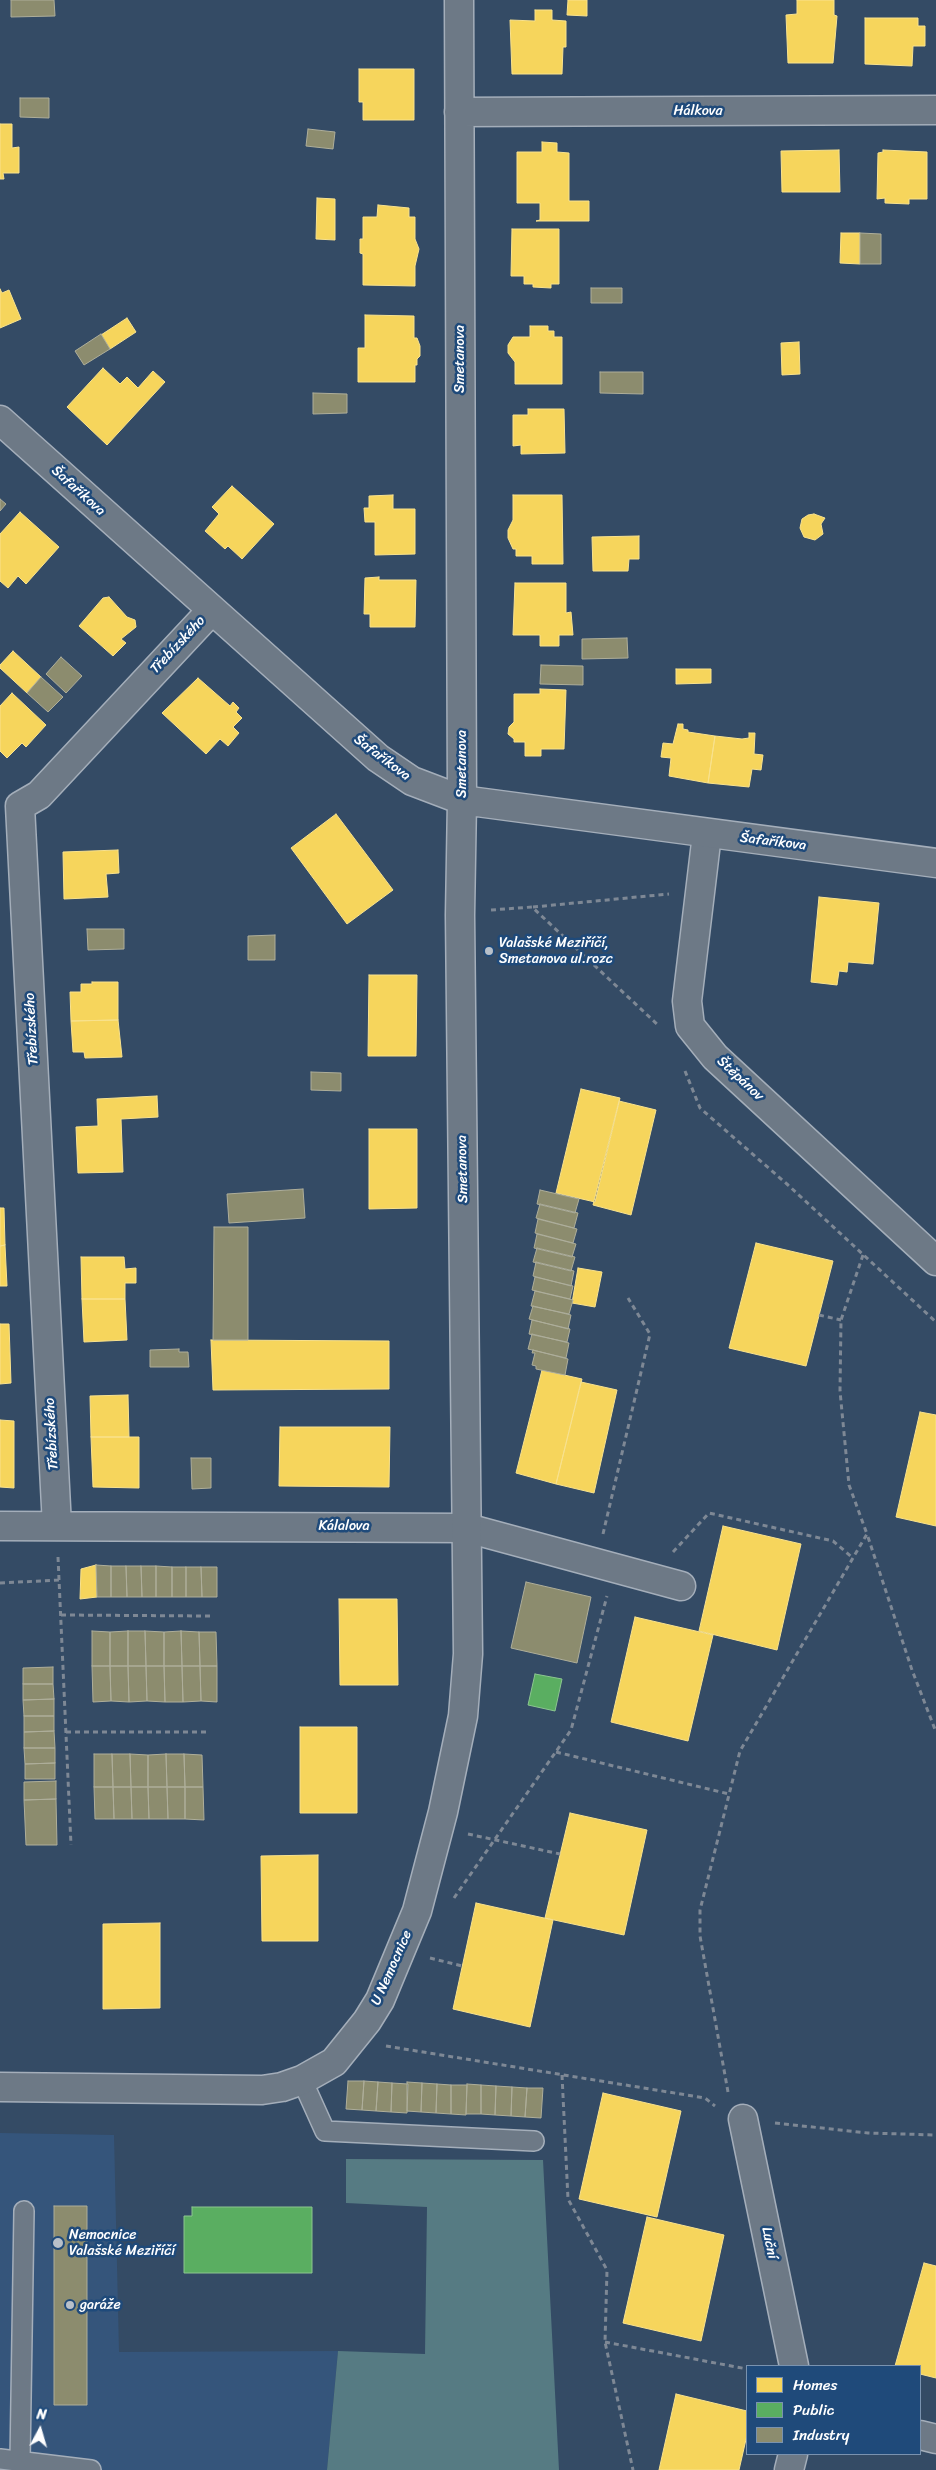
<!DOCTYPE html>
<meta charset="utf-8">
<style>
body{margin:0}
#map{position:relative;width:936px;height:2470px;overflow:hidden;background:#344b65;font-family:Sriracha,sans-serif}
canvas{display:block}
.legend{position:absolute;left:746px;top:2365px;width:175px;height:90px;box-sizing:border-box;background:#1f4a7a;border:1px solid #7992af;margin:0;padding:6px 9px;list-style:none;font-size:15px;color:#fff}
.legend li{display:flex;align-items:center;gap:10px;height:25px}
.legend b{width:25px;border:1px solid #7992af}
.north{position:absolute;left:15px;top:2405px;width:50px;height:50px;-webkit-text-stroke:4px #1f4a7a;paint-order:stroke;rotate:6deg;font-size:14px;font-weight:700;line-height:20px;text-align:center;color:#fff}
.north::after{content:'';display:block;margin:auto;width:18px;height:22px;background:#fff;clip-path:polygon(50% 0,100% 100%,50% 72%,0 100%)}
</style>
<div id="map">
<canvas width="936" height="2470"></canvas>
<ul class="legend">
<li><b style="height:14px;background:#f6d55c"></b>Homes</li>
<li><b style="height:14px;background:#5aae61"></b>Public</li>
<li><b style="height:14px;background:#8c8c6e"></b>Industry</li>
</ul>
<div class="north">N</div>
</div>
<script>
const ctx = document.querySelector('canvas').getContext('2d');
ctx.lineJoin = 'round';
function fill(path, color) { ctx.fillStyle = color; ctx.fill(path, 'evenodd'); }
const toPath = rows => new Path2D(rows.map(r => 'M' + r).join(''));
function strokePath(path, color, width, dash) { ctx.strokeStyle = color; ctx.lineWidth = width; ctx.lineCap = dash ? 'butt' : 'round'; ctx.setLineDash(dash || []); ctx.stroke(path); }
function write(font, color, halo, rows, align = 'center') {
  ctx.font = font + ' Sriracha,sans-serif'; ctx.lineWidth = 5; ctx.setLineDash([]); ctx.textBaseline = 'middle'; ctx.strokeStyle = halo; ctx.fillStyle = color; for (const [text, x, y, turn = 0] of rows) {
    ctx.save(); ctx.translate(x, y); ctx.rotate((+turn || 0) * Math.PI / 180); ctx.textAlign = isNaN(turn) ? turn : align; if (halo) ctx.strokeText(text, 0, 0); ctx.fillText(text, 0, 0); ctx.restore();
  }
}
fill(toPath([
 [0,2133,114,2135,119,2352,338,2351,327,2470,0,2470]
]), '#35557b');
fill(toPath([
 [346,2159,543,2160,559,2470,327,2470,338,2351,425,2354,427,2207,346,2203]
]), '#567b83');
const homes = toPath([
 [568,0,587,0,587,16,567,15,568,0],
 [797,0,834,0,834,15,837,16,833,63,788,63,786,15,797,14,797,0],
 [535,10,552,10,552,20,566,21,566,47,563,47,562,74,512,74,510,20,535,21,535,10],
 [865,18,918,18,918,26,925,26,925,46,913,46,912,66,865,64,865,18],
 [359,69,414,69,414,120,363,120,363,102,359,102,359,69],
 [0,124,12,124,12,148,19,147,19,173,3,173,4,179,0,179,0,124],
 [542,142,557,143,557,152,569,153,569,201,589,201,589,221,536,221,540,220,540,203,517,203,517,152,542,152,542,142],
 [839,150,840,192,782,192,781,151,839,150],
 [883,150,927,152,927,199,909,199,909,204,885,203,885,198,877,199,878,153,883,152,883,150],
 [317,198,335,199,335,240,316,239,317,198],
 [378,205,409,208,409,217,415,217,415,239,419,249,415,266,415,286,363,285,363,254,360,253,360,239,363,239,363,217,377,217,378,205],
 [512,229,559,229,559,284,551,284,551,288,533,287,533,284,524,284,524,276,511,276,512,229],
 [841,233,860,233,860,264,840,263,841,233],
 [0,289,2,293,9,290,21,319,0,328,0,289],
 [365,315,414,316,414,338,417,338,420,346,420,356,417,359,417,365,415,365,415,382,358,382,358,348,365,348,365,315],
 [127,318,136,332,110,349,101,335,127,318],
 [530,326,548,326,548,331,554,331,554,337,562,337,562,384,515,384,515,362,508,353,508,345,513,337,530,337,530,326],
 [799,342,800,374,782,375,781,343,799,342],
 [103,368,120,384,127,377,138,388,153,371,165,382,107,445,67,407,103,368],
 [528,409,564,409,565,453,521,454,521,445,513,446,513,415,528,415,528,409],
 [232,486,274,524,242,559,228,546,225,549,205,531,219,514,212,507,232,486],
 [393,495,393,509,415,509,415,554,375,555,375,522,365,522,364,508,369,508,369,496,393,495],
 [513,495,562,495,563,564,532,564,532,556,516,556,516,549,513,549,508,538,508,530,513,520,513,495],
 [20,512,59,547,26,584,18,576,8,588,0,581,0,534,20,512],
 [814,514,825,518,821,524,823,534,815,540,804,537,800,528,802,519,808,515,814,514],
 [639,536,639,559,629,559,628,571,593,571,592,537,639,536],
 [379,577,379,580,416,580,415,627,370,627,370,614,364,614,365,578,379,577],
 [515,583,566,583,566,613,571,612,573,635,559,635,559,646,540,646,540,635,513,635,515,583],
 [109,597,127,617,135,620,136,627,121,639,126,643,113,656,79,626,103,598,109,597],
 [13,651,41,677,27,693,0,668,0,665,13,651],
 [676,669,711,669,711,683,676,684,676,669],
 [198,678,230,706,233,702,239,708,236,712,242,718,233,727,239,733,228,746,220,739,206,754,162,713,198,678],
 [540,689,566,690,564,749,541,749,541,756,525,756,525,742,514,742,514,739,508,734,509,727,514,722,514,694,540,694,540,689],
 [12,693,46,725,26,747,22,743,7,758,0,751,0,706,12,693],
 [678,724,683,724,683,729,688,730,688,732,715,736,708,783,669,776,671,758,661,757,663,743,673,744,678,724],
 [749,733,755,733,754,754,763,755,761,770,752,769,749,787,708,783,715,736,742,739,749,738,749,733],
 [336,814,393,890,347,924,291,848,336,814],
 [118,850,119,873,106,874,108,897,64,899,63,852,118,850],
 [819,897,879,903,873,964,848,962,847,972,839,971,837,985,811,982,819,897],
 [369,975,417,975,416,1056,368,1056,369,975],
 [92,982,118,982,118,1020,71,1021,70,992,81,992,81,984,92,984,92,982],
 [118,1020,122,1057,85,1058,84,1052,73,1052,71,1021,118,1020],
 [581,1089,620,1098,595,1202,556,1193,581,1089],
 [157,1096,158,1117,121,1119,123,1172,78,1173,76,1127,98,1126,97,1099,157,1096],
 [619,1101,656,1110,631,1215,593,1205,619,1101],
 [369,1129,417,1129,417,1208,369,1209,369,1129],
 [0,1208,4,1208,5,1245,0,1246,0,1208],
 [756,1243,833,1261,806,1366,729,1348,756,1243],
 [5,1245,7,1286,0,1286,0,1246,5,1245],
 [81,1257,124,1257,125,1269,136,1268,136,1283,125,1283,125,1299,82,1299,81,1257],
 [578,1268,602,1272,595,1307,572,1303,578,1268],
 [82,1299,125,1299,127,1340,84,1342,82,1299],
 [0,1324,9,1324,11,1383,0,1384,0,1324],
 [211,1340,389,1341,389,1389,213,1390,211,1340],
 [542,1370,582,1379,556,1484,516,1473,542,1370],
 [581,1382,617,1390,594,1493,556,1484,581,1382],
 [128,1395,129,1437,91,1437,90,1396,128,1395],
 [920,1412,936,1415,936,1526,896,1517,920,1412],
 [0,1420,14,1421,14,1488,0,1487,0,1420],
 [280,1427,390,1427,389,1487,279,1486,280,1427],
 [91,1437,139,1437,139,1488,93,1487,91,1437],
 [723,1526,801,1544,777,1650,699,1631,723,1526],
 [96,1565,97,1597,80,1599,81,1569,96,1565],
 [339,1599,397,1599,398,1685,340,1685,339,1599],
 [635,1617,713,1635,688,1741,611,1722,635,1617],
 [300,1727,357,1727,357,1813,300,1813,300,1727],
 [570,1813,647,1830,624,1935,545,1918,570,1813],
 [318,1855,318,1941,262,1941,261,1856,318,1855],
 [476,1903,553,1920,530,2027,453,2009,476,1903],
 [160,1923,160,2008,103,2009,103,1924,160,1923],
 [603,2093,681,2111,657,2217,579,2199,603,2093],
 [647,2217,724,2235,701,2341,623,2323,647,2217],
 [924,2263,936,2266,936,2378,920,2374,920,2366,895,2366,924,2263],
 [676,2394,747,2411,747,2435,739,2470,659,2470,676,2394]
]);
fill(homes, '#f6d55c');
strokePath(homes, '#f9e28d', 1);
const public = toPath([
 [535,1674,562,1679,555,1711,528,1705,535,1674],
 [192,2207,312,2207,312,2273,184,2273,184,2216,192,2216,192,2207]
]);
fill(public, '#5aae61');
strokePath(public, '#8cc690', 1);
const industry = toPath([
 [11,0,54,0,55,16,11,17,11,0],
 [20,98,49,98,49,118,20,117,20,98],
 [308,129,335,132,333,149,306,146,308,129],
 [860,233,881,234,881,264,860,264,860,233],
 [591,288,622,288,622,303,591,303,591,288],
 [101,334,110,349,84,365,75,351,101,334],
 [600,372,643,372,643,394,600,393,600,372],
 [313,393,347,394,347,413,313,414,313,393],
 [0,499,6,504,0,511,0,499],
 [627,638,628,658,582,659,582,639,627,638],
 [61,657,82,676,66,693,46,674,61,657],
 [541,665,583,666,583,685,540,684,541,665],
 [41,677,63,697,48,712,27,693,41,677],
 [87,929,124,929,124,949,88,950,87,929],
 [275,935,275,960,248,960,248,936,275,935],
 [311,1072,341,1073,341,1091,311,1090,311,1072],
 [303,1189,305,1218,229,1223,227,1194,303,1189],
 [540,1190,579,1199,575,1213,537,1204,540,1190],
 [540,1204,578,1213,574,1228,536,1218,540,1204],
 [538,1219,577,1229,573,1243,535,1233,538,1219],
 [214,1227,248,1227,248,1340,213,1340,214,1227],
 [537,1234,576,1244,572,1257,534,1248,537,1234],
 [537,1248,575,1257,571,1271,533,1262,537,1248],
 [536,1262,574,1271,571,1286,533,1276,536,1262],
 [535,1277,573,1286,570,1299,532,1290,535,1277],
 [535,1291,573,1300,569,1314,531,1306,535,1291],
 [533,1306,571,1315,568,1329,529,1319,533,1306],
 [532,1320,570,1329,567,1342,529,1334,532,1320],
 [532,1334,569,1343,566,1358,528,1349,532,1334],
 [179,1349,179,1352,188,1352,189,1367,150,1367,150,1350,179,1349],
 [533,1350,568,1359,565,1375,536,1369,536,1366,532,1365,535,1353,532,1353,533,1350],
 [191,1458,211,1458,211,1488,192,1489,191,1458],
 [96,1565,111,1566,111,1597,97,1597,96,1565],
 [111,1566,126,1566,127,1597,111,1597,111,1566],
 [126,1566,141,1566,142,1597,127,1597,126,1566],
 [141,1566,156,1566,156,1597,142,1597,141,1566],
 [156,1566,172,1567,172,1597,156,1597,156,1566],
 [172,1567,186,1567,186,1597,172,1597,172,1567],
 [186,1567,201,1567,202,1597,186,1597,186,1567],
 [201,1567,217,1567,217,1597,202,1597,201,1567],
 [526,1582,591,1597,577,1663,511,1648,526,1582],
 [92,1631,110,1632,110,1666,92,1666,92,1631],
 [128,1631,128,1666,110,1666,110,1632,128,1631],
 [128,1631,145,1631,146,1666,128,1666,128,1631],
 [145,1631,164,1632,164,1666,146,1666,145,1631],
 [181,1631,182,1666,164,1666,164,1632,181,1631],
 [181,1631,199,1632,200,1666,182,1666,181,1631],
 [199,1632,216,1632,217,1666,200,1666,199,1632],
 [92,1666,110,1666,111,1701,93,1702,92,1666],
 [110,1666,128,1666,129,1702,111,1701,110,1666],
 [128,1666,146,1666,147,1701,129,1702,128,1666],
 [146,1666,164,1666,165,1702,147,1701,146,1666],
 [164,1666,182,1666,183,1702,165,1702,164,1666],
 [182,1666,200,1666,201,1701,183,1702,182,1666],
 [200,1666,217,1666,217,1702,201,1701,200,1666],
 [53,1667,53,1684,23,1684,23,1668,53,1667],
 [23,1684,53,1684,54,1699,23,1700,23,1684],
 [54,1699,54,1716,24,1716,23,1700,54,1699],
 [24,1716,54,1716,54,1731,24,1732,24,1716],
 [54,1731,55,1748,24,1748,24,1732,54,1731],
 [24,1748,55,1748,55,1763,25,1764,24,1748],
 [94,1754,112,1754,113,1787,94,1787,94,1754],
 [112,1754,130,1754,131,1787,113,1787,112,1754],
 [130,1754,148,1755,148,1787,131,1787,130,1754],
 [166,1754,167,1787,148,1787,148,1755,166,1754],
 [166,1754,184,1754,185,1787,167,1787,166,1754],
 [184,1754,202,1755,203,1787,185,1787,184,1754],
 [55,1763,55,1779,25,1779,25,1764,55,1763],
 [56,1781,56,1799,24,1800,24,1782,56,1781],
 [94,1787,113,1787,114,1819,95,1819,94,1787],
 [113,1787,131,1787,132,1819,114,1819,113,1787],
 [131,1787,148,1787,149,1819,132,1819,131,1787],
 [148,1787,167,1787,168,1819,149,1819,148,1787],
 [167,1787,185,1787,185,1819,168,1819,167,1787],
 [185,1787,203,1787,204,1820,185,1819,185,1787],
 [56,1799,57,1845,26,1845,24,1800,56,1799],
 [348,2081,364,2081,362,2110,346,2109,348,2081],
 [364,2081,378,2082,376,2111,362,2110,364,2081],
 [378,2082,392,2083,391,2112,376,2111,378,2082],
 [407,2082,422,2083,421,2112,407,2111,407,2082],
 [392,2083,408,2084,407,2113,391,2112,392,2083],
 [422,2083,437,2084,436,2113,421,2112,422,2083],
 [437,2084,451,2085,451,2114,436,2113,437,2084],
 [467,2084,481,2085,481,2114,466,2114,467,2084],
 [451,2085,467,2085,466,2115,451,2114,451,2085],
 [481,2085,496,2086,495,2115,481,2114,481,2085],
 [496,2086,512,2087,511,2116,495,2115,496,2086],
 [512,2087,527,2088,525,2117,511,2116,512,2087],
 [527,2088,543,2088,541,2118,525,2117,527,2088],
 [54,2206,87,2206,87,2405,54,2405,54,2206]
]);
fill(industry, '#8c8c6e');
strokePath(industry, '#aeae9a', 1);
const service = toPath([
 [302,2080,325,2131,534,2141],
 [0,2459,91,2470],
 [20,2461,24,2211]
]);
const minor = toPath([
 [459,0,462,800],
 [459,112,936,110],
 [707,834,687,1001,690,1026,715,1057,936,1261],
 [0,1526,467,1528,681,1586],
 [57,1526,20,806,39,795,211,611],
 [743,2119,794,2366],
 [920,2435,936,2439],
 [789,2470,793,2454]
]);
const tertiary = toPath([
 [0,420,378,758,412,781,462,800,936,863],
 [0,2087,262,2090,282,2087,302,2080,334,2062,367,2021,380,2000,417,1911,443,1812,463,1716,468,1654,460,915,462,800]
]);
strokePath(service, '#a4aeba', 22);
strokePath(minor, '#a4aeba', 31);
strokePath(tertiary, '#a4aeba', 31);
strokePath(toPath([
 [533,907,669,894],
 [491,910,532,907,658,1025],
 [685,1071,700,1108,788,1185,936,1322],
 [863,1255,841,1320,840,1391,849,1485,867,1534],
 [819,1315,841,1320],
 [603,1534,650,1334,628,1298],
 [673,1552,709,1513,833,1541,853,1558],
 [58,1557,71,1845],
 [0,1583,59,1580],
 [61,1615,210,1616],
 [66,1732,210,1732],
 [556,1752,729,1794],
 [468,1834,560,1854],
 [454,1898,571,1730,607,1596],
 [430,1958,462,1966],
 [386,2046,705,2098,715,2106],
 [562,2075,568,2199,607,2270,605,2342,633,2470],
 [728,2092,700,1936,700,1910,740,1751,867,1534,912,1670,936,1732],
 [775,2123,868,2133,936,2135],
 [605,2342,747,2369]
]), '#7e8895', 3, [5, 4]);
strokePath(service, '#6d7986', 19);
strokePath(minor, '#6d7986', 28);
strokePath(tertiary, '#6d7986', 28);
for (const [x, y, r, color] of [
 [489,951,5,"#b8c0c9"],
 [58,2243,6,"#b8c0c9"],
 [70,2305,5,"#b8c0c9"]
]) { const dot = new Path2D(); dot.arc(x, y, r, 0, 2 * Math.PI); ctx.fillStyle = color; ctx.fill(dot); strokePath(dot, '#1f4a7a', 2); }
write('14px', '#fff', '#1f4a7a', [
 ["Hálkova",698,111],
 ["Smetanova",460,359,-90],
 ["Šafaříkova",78,491,42],
 ["Třebízského",178,645,-47],
 ["Šafaříkova",382,758,37],
 ["Smetanova",462,764,-90],
 ["Šafaříkova",773,842,7],
 ["Třebízského",32,1029,-93],
 ["Štěpánov",740,1079,43],
 ["Smetanova",463,1169,-91],
 ["Třebízského",52,1434,-93],
 ["Kálalova",344,1526],
 ["U Nemocnice",392,1968,-66],
 ["Luční",769,2243,78]
]);
write('14px', '#fff', '#1f4a7a', [
 ["Valašské Meziříčí,",499,943],
 ["Smetanova ul.rozc",499,959],
 ["Nemocnice",69,2235],
 ["Valašské Meziříčí",69,2251],
 ["garáže",80,2305]
], 'left');
</script>
